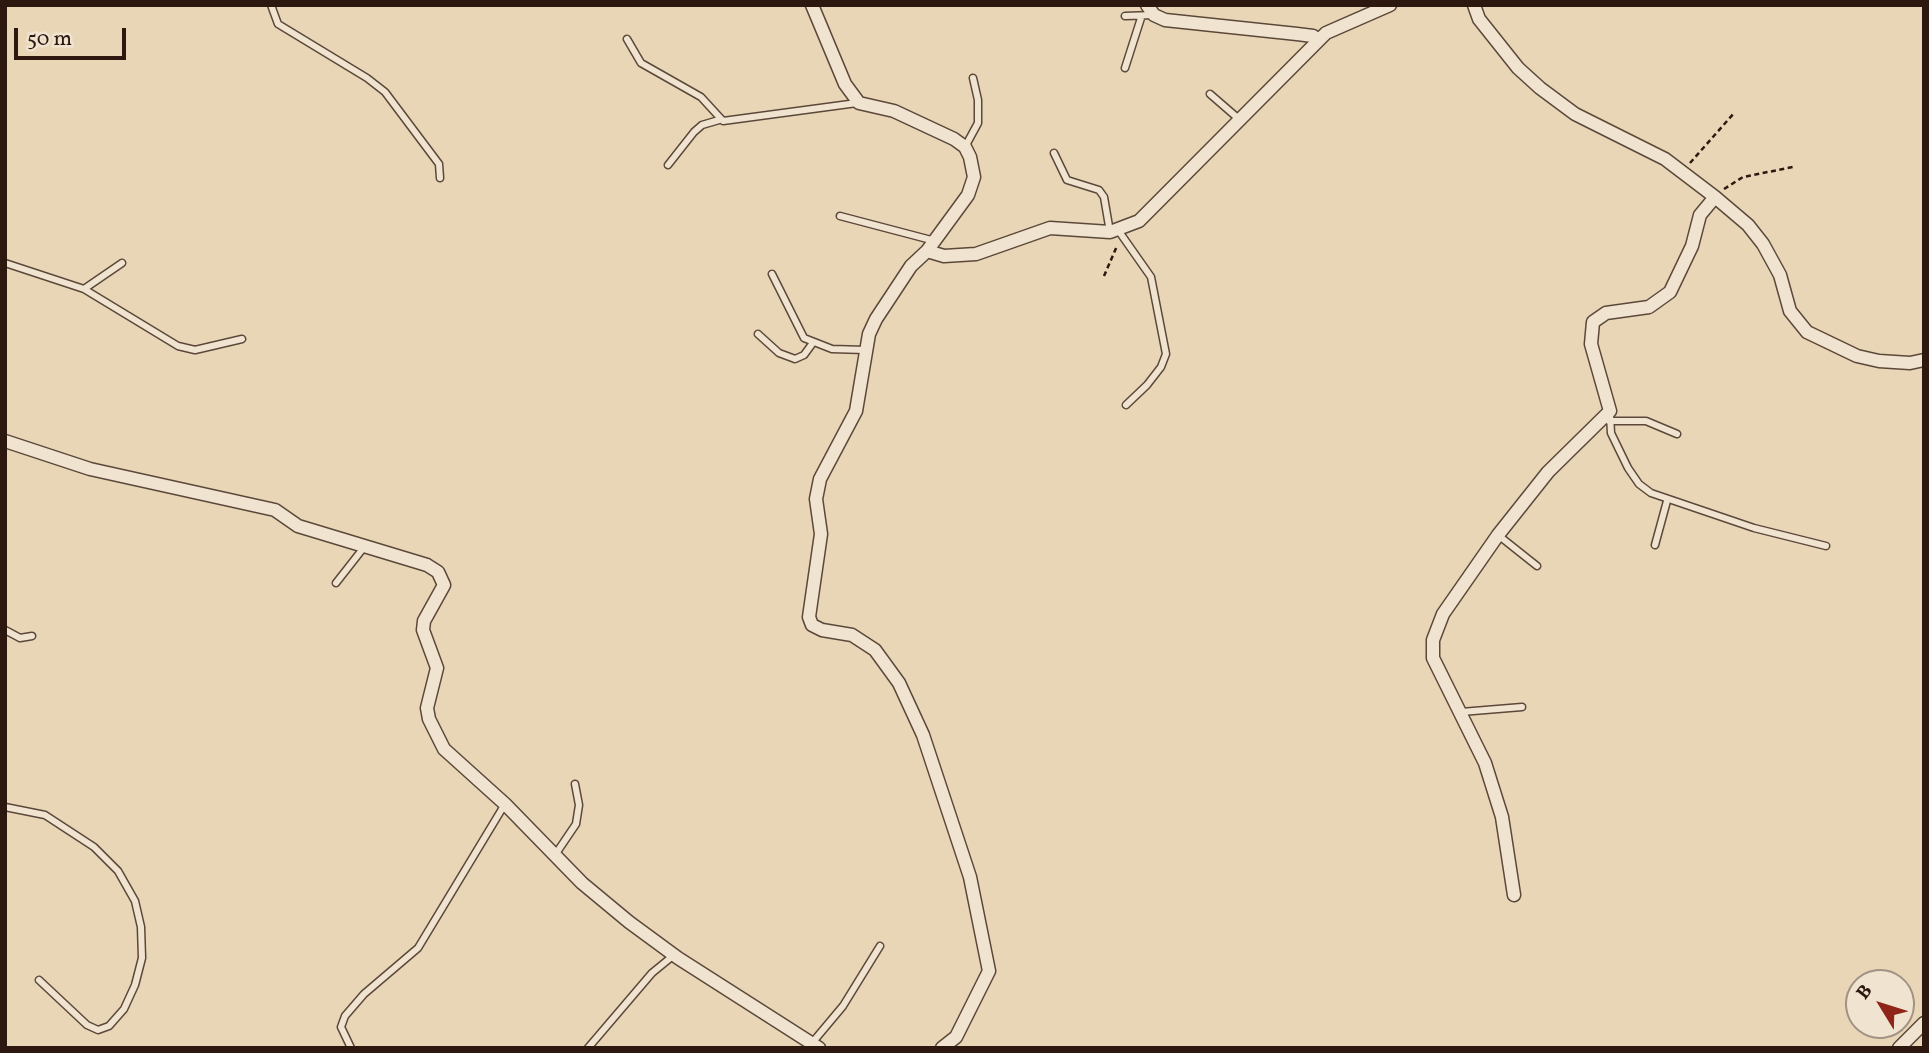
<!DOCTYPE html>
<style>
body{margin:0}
#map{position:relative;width:1929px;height:1053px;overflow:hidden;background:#e8d6b6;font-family:Vollkorn,serif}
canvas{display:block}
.frame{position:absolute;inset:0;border:7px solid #2d1810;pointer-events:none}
.north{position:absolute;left:1845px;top:969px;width:70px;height:70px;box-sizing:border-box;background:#f0e4d0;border:2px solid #a29283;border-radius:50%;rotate:308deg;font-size:19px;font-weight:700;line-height:28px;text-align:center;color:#2d1810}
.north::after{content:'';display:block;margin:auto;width:24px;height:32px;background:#8f2418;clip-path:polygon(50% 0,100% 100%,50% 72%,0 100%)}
.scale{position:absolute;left:14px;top:28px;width:112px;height:32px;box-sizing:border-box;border:4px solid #2d1810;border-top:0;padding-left:9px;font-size:21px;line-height:24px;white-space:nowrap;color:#2d1810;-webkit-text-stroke:5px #f0e4d0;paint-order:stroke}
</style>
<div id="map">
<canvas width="1929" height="1053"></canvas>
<div class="frame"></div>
<div class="north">B</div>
<div class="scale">50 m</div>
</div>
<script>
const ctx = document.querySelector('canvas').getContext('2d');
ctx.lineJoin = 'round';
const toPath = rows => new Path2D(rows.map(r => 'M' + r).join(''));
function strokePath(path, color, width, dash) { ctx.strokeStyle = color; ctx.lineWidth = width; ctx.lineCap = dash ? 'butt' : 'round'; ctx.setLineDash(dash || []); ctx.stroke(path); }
const service = toPath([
 [271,5,278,24,367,78,385,92,439,164,440,178],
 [1125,16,1154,15],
 [627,39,641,63,701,97,723,121,857,103],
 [1125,68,1141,18],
 [1210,94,1240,120],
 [965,147,978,123,978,100,973,78],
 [1054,153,1067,180,1099,190,1104,197,1110,232],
 [668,165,694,132,702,125,719,120],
 [840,216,935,241],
 [1118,230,1151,277,1166,354,1161,367,1147,385,1126,405],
 [5,263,84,289,178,346,195,350,242,339],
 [772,274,804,338,832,349,865,350],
 [84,289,122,263],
 [758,334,779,353,795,359,804,355,812,344],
 [1610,415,1611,433,1628,468,1639,484,1651,493,1754,528,1826,546],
 [1609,421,1646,421,1677,434],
 [1498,535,1537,566],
 [1655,545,1667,501],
 [336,583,365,546],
 [5,630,20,638,32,636],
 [1461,712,1522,707],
 [5,807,45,815,94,847,118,871,135,901,141,927,142,958,135,985,124,1009,109,1026,98,1030,87,1025,39,980],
 [555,855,576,824,579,805,575,784],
 [812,1043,843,1006,880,946],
 [351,1048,341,1027,345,1016,364,994,418,948,505,804],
 [588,1048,652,973,674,955]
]);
const minor = toPath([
 [812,5,845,84,859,103,894,111,954,139,965,147,970,157,974,177,968,195,927,251,944,256,976,254,1050,228,1110,232,1139,221,1319,40],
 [1147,5,1154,15,1165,20,1297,34,1313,36,1319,40,1326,33,1390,5],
 [1474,5,1479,19,1518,68,1540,88,1575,114,1665,159,1715,197,1700,215,1692,246,1670,292,1649,307,1606,313,1593,322,1591,344,1610,411,1548,472,1498,535,1443,614,1433,640,1433,658,1485,763,1502,817,1514,895],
 [1715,197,1748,225,1763,244,1780,275,1790,311,1807,332,1857,356,1879,361,1910,363,1924,360],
 [927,251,911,266,876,319,869,334,856,411,820,479,816,499,821,534,809,617,812,625,822,630,852,635,875,650,899,683,923,735,970,877,989,971,956,1037,942,1048],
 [5,441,90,469,275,510,298,526,427,565,438,572,444,585,424,621,423,630,437,668,427,708,429,719,444,749,505,804,582,883,629,922,678,958,819,1048],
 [1899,1048,1924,1023]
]);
strokePath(service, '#5c483a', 9);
strokePath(minor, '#5c483a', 15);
strokePath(toPath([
 [1690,163,1735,112],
 [1724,189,1743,177,1793,167],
 [1104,276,1117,246]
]), '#2d1810', 2.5, [5, 3.5]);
strokePath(service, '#f0e4d0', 6);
strokePath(minor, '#f0e4d0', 12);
</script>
